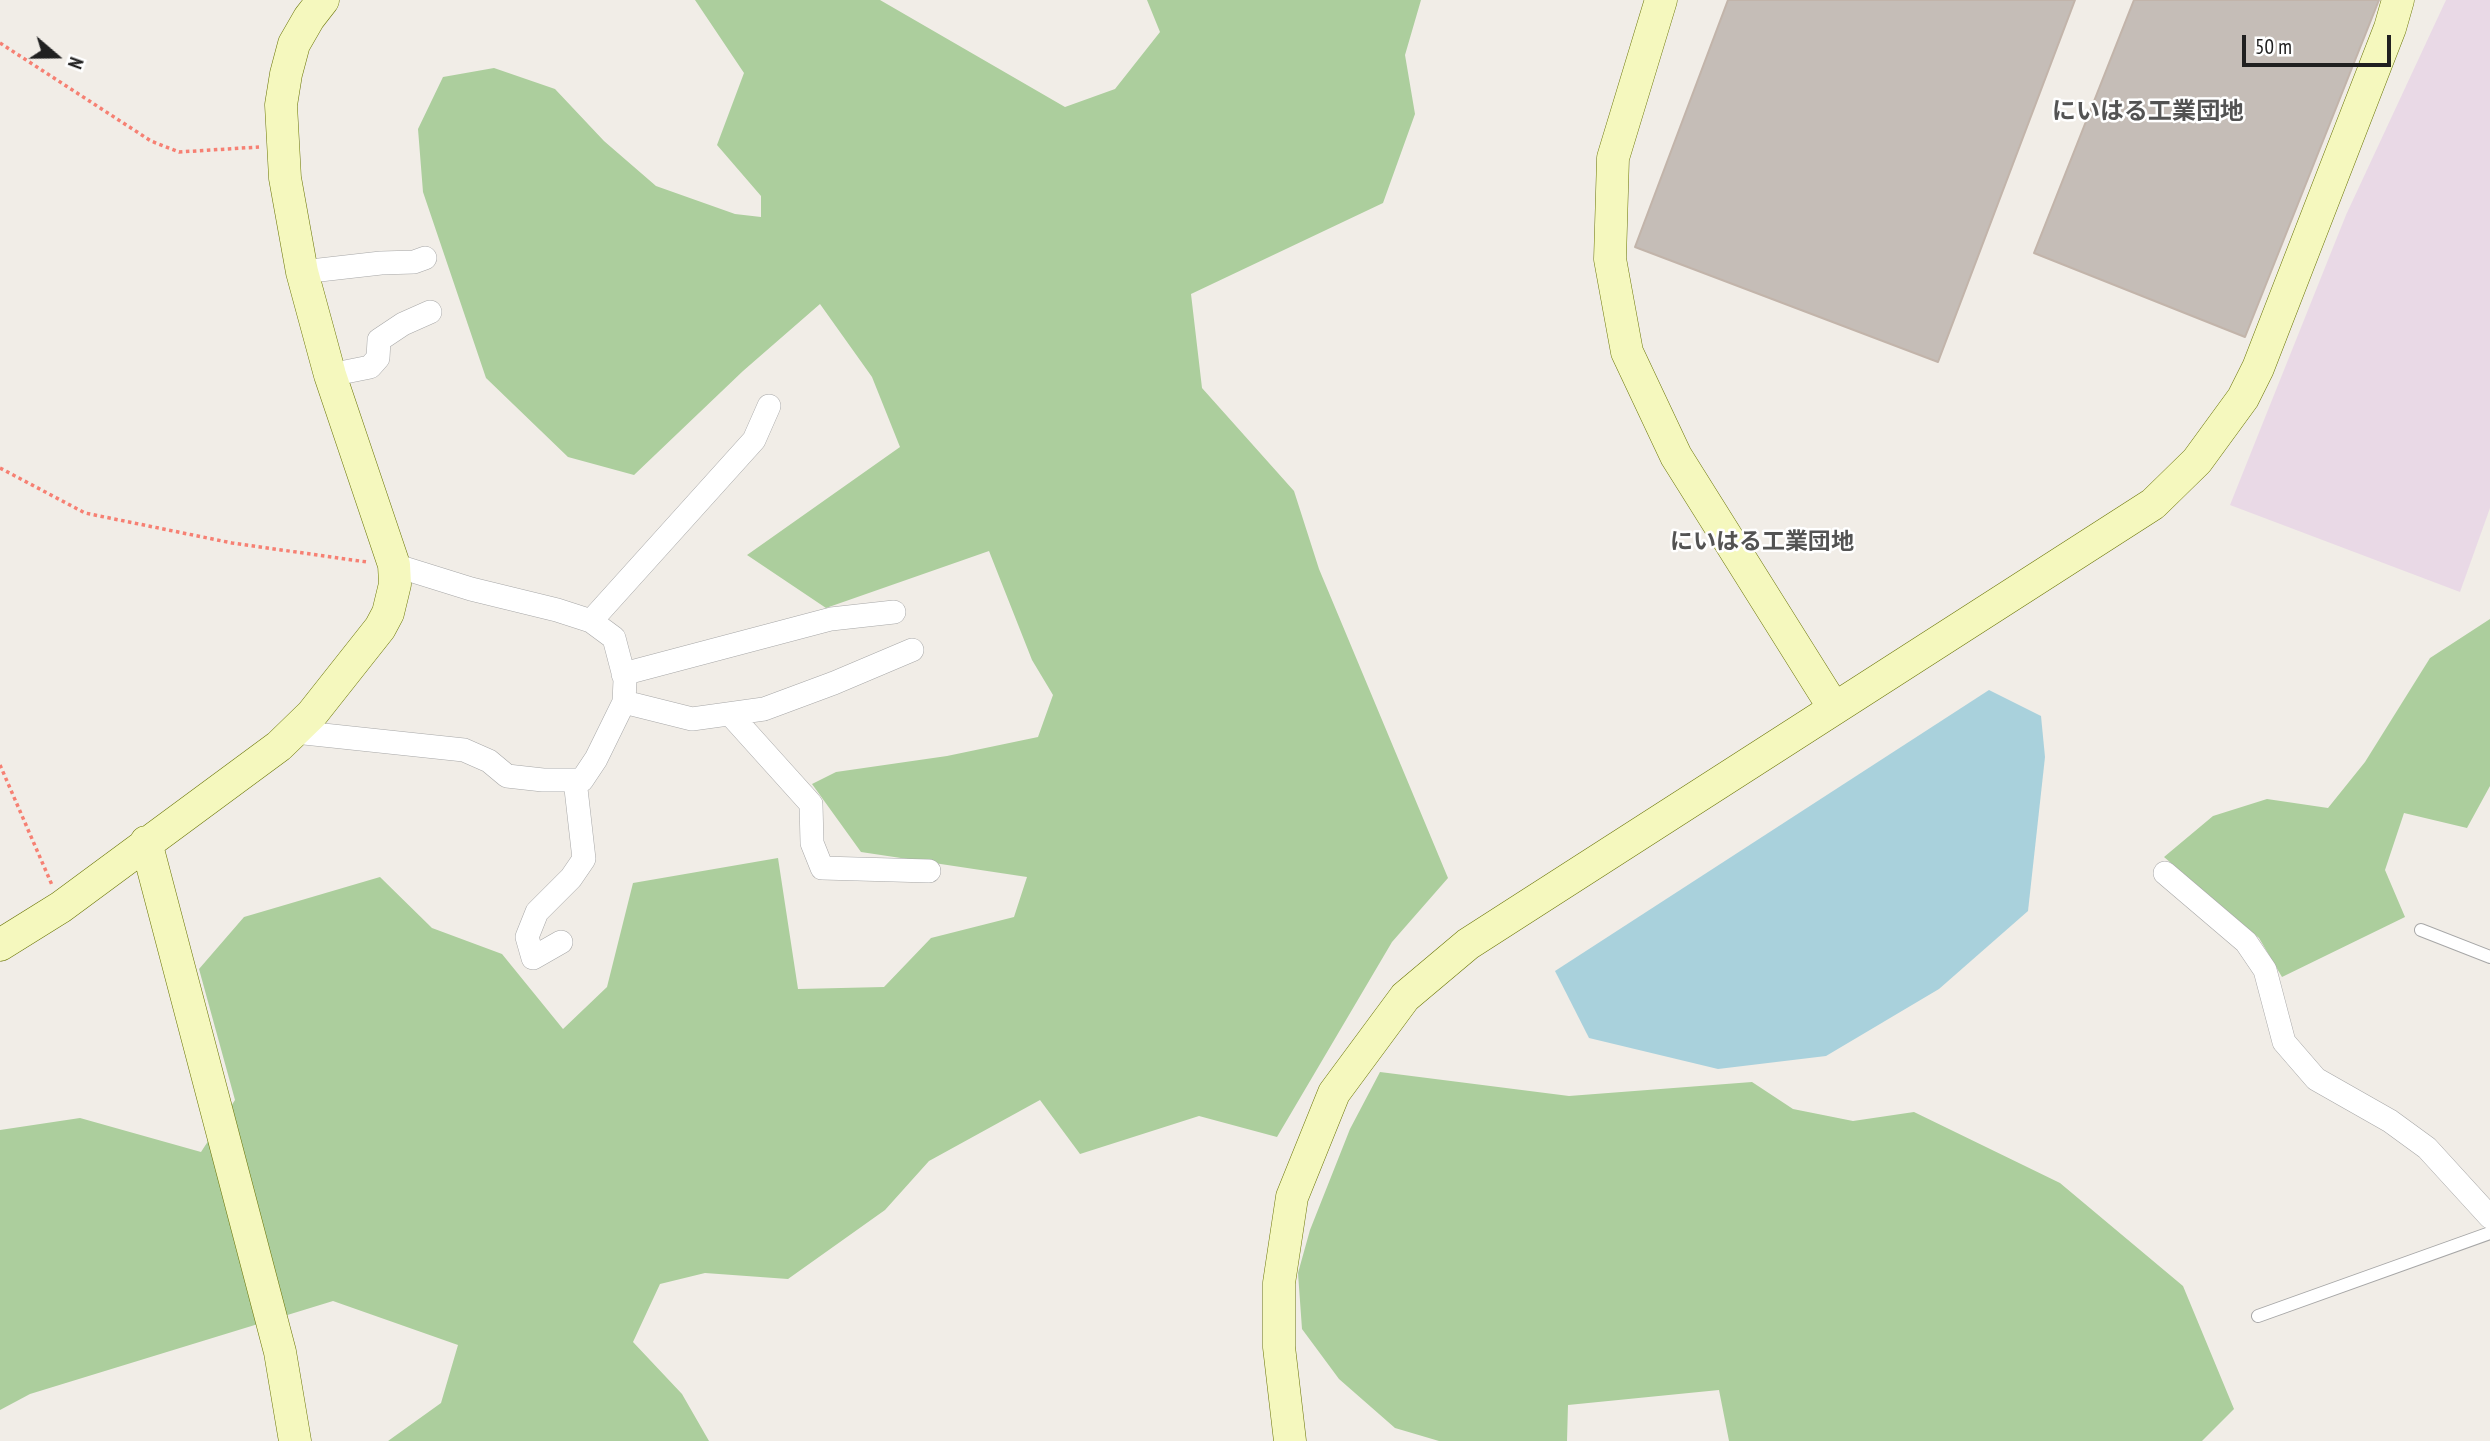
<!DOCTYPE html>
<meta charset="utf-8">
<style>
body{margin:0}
#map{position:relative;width:2490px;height:1441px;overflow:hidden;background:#f1ede7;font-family:"PT Sans Narrow",sans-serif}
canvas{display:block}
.north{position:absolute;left:21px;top:21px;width:70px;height:70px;-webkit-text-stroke:5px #fff;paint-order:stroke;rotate:110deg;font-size:19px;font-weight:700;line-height:28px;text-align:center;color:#202020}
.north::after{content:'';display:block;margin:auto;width:24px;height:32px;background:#202020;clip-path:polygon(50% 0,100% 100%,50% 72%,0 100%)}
.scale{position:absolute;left:2242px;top:35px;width:149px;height:32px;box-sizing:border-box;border:4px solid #202020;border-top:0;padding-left:9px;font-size:21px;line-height:24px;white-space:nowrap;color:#202020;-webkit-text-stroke:5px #fff;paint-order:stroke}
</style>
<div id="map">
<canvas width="2490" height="1441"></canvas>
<div class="north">N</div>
<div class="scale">50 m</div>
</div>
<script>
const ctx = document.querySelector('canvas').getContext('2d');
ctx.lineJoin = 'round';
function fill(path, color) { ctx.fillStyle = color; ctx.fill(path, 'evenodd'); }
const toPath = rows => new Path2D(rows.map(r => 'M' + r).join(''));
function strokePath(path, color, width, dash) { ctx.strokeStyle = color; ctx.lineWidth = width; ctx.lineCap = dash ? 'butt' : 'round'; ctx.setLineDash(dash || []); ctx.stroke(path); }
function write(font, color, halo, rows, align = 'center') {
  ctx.font = font + ' "PT Sans Narrow","Noto Sans JP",sans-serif'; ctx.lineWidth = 5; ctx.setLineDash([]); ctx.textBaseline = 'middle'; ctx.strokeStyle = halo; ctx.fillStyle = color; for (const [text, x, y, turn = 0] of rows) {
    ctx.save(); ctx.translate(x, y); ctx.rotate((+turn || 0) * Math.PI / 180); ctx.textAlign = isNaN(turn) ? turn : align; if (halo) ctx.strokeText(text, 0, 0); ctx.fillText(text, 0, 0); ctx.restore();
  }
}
fill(toPath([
 [2446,0,2490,0,2490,508,2460,592,2230,505,2346,215]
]), '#e9d9e6');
fill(toPath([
 [695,0,880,0,1065,107,1115,89,1160,32,1147,0,1421,0,1405,55,1415,114,1383,203,1191,294,1202,388,1294,491,1319,569,1448,878,1392,942,1277,1137,1199,1116,1080,1154,1040,1100,929,1161,885,1210,788,1279,705,1273,660,1284,633,1342,682,1394,709,1441,388,1441,441,1403,458,1345,333,1301,30,1394,0,1410,0,1130,80,1118,201,1152,235,1100,199,969,244,917,380,877,432,928,502,954,563,1029,607,987,633,883,778,858,798,989,884,987,931,938,1014,917,1027,877,861,852,812,784,836,772,947,756,1038,737,1053,695,1032,660,989,551,826,608,747,555,900,447,872,377,820,304,743,371,634,475,568,457,486,378,423,192,418,129,443,77,494,68,555,89,604,141,656,186,735,214,761,217,761,196,717,145,744,73],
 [2490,619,2490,786,2467,828,2404,813,2385,870,2405,917,2282,977,2259,938,2164,857,2213,816,2267,799,2328,808,2365,762,2430,658],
 [1380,1072,1569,1096,1752,1082,1793,1109,1853,1121,1914,1112,2060,1183,2183,1286,2234,1409,2202,1441,1729,1441,1719,1390,1568,1405,1567,1441,1439,1441,1395,1428,1339,1379,1302,1329,1298,1273,1310,1230,1350,1129]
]), '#acce9d');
fill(toPath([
 [1989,690,2041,716,2045,757,2028,911,1939,989,1826,1056,1718,1069,1589,1038,1555,971]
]), '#a9d1dc');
const building = toPath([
 [1728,0,2075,0,1938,362,1635,247,1728,0],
 [2134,0,2379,0,2245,337,2034,253,2134,0]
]);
fill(building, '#c5bdb7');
strokePath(building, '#c2b4aa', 2);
const lane = toPath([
 [2421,930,2490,957],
 [2258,1316,2490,1233]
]);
const street = toPath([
 [302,272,381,263,414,262,425,258],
 [330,375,370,367,378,358,379,340,403,324,430,312],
 [591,621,754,440,769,406],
 [623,674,831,619,894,612],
 [624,702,692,719,764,709,834,683,912,650],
 [730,714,811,804,812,843,822,868,929,871],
 [295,732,464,750,489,761,507,776,543,780,582,780,596,759,624,702,625,680,614,638,591,621,557,610,471,589,394,565],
 [2165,873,2246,942,2265,970,2284,1042,2316,1079,2390,1121,2427,1148,2490,1217],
 [561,942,533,958,527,937,537,912,571,878,584,859,575,780]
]);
const secondary = toPath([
 [1661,0,1613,158,1610,259,1627,352,1676,456,1834,708],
 [146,842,280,1352,295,1441],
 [0,945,61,907,279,746,312,714,380,628,388,613,395,584,394,565,330,375,302,272,285,178,281,105,286,74,294,44,309,18,323,0],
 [1290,1441,1279,1347,1279,1283,1292,1197,1334,1093,1405,997,1468,944,2153,504,2197,461,2243,398,2258,368,2390,28,2398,0]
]);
strokePath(lane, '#a7a7a7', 14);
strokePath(street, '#a7a7a7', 24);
strokePath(secondary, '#6b7608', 33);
strokePath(toPath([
 [0,43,151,141,179,152,259,147],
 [0,468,85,513,232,543,367,562],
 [0,765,52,885]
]), '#f68073', 3.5, [3.5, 3.5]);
strokePath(lane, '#fff', 12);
strokePath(street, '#fff', 23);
strokePath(secondary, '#f5f8be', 32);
write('bold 23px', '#535353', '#fff', [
 ["にいはる工業団地",1762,542]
]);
write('bold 24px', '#535353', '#fff', [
 ["にいはる工業団地",2148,112]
]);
</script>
